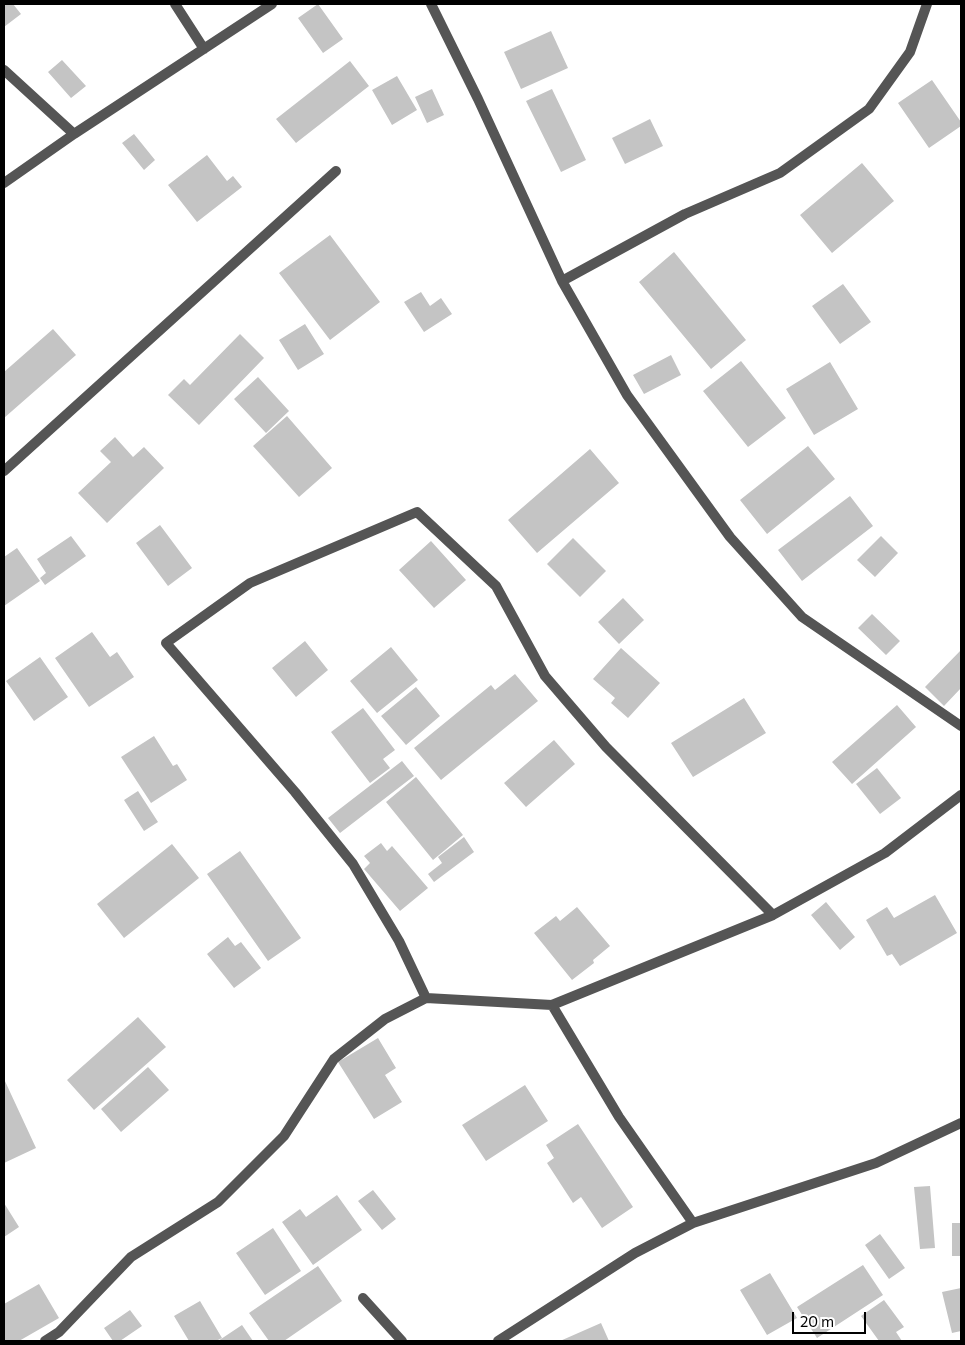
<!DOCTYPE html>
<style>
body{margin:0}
#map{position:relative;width:965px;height:1345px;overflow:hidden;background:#fff;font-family:Commissioner,sans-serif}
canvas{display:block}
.frame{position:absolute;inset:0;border:5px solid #000;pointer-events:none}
.scale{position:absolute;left:792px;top:1312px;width:74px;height:22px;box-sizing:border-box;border:2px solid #000;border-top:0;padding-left:6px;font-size:15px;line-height:18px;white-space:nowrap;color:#000;-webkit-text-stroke:4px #fff;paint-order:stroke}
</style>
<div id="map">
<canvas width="965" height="1345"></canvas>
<div class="frame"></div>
<div class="scale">20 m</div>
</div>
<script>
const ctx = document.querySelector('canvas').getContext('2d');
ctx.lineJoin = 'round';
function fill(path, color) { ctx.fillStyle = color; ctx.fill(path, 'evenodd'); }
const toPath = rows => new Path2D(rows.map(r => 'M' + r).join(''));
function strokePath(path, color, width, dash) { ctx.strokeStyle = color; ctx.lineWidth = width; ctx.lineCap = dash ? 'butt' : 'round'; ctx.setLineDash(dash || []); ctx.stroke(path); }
fill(toPath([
 [7,4,13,4,21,14,4,27,4,6],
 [318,4,343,39,323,53,298,18],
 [551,31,568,68,521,89,504,52],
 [62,60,86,86,71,98,48,72],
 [350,61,369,86,296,143,276,119],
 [397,76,417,110,392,125,372,90],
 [932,80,961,122,961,126,929,148,898,103],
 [432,89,444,115,427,123,415,97],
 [552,89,586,160,561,172,526,101],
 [650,119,663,146,625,164,612,138],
 [134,134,155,160,144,170,122,143],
 [207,155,227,181,233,176,242,187,197,222,168,185],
 [862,163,894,201,832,253,800,215],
 [330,235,380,302,330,340,279,273],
 [674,252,746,340,711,369,639,282],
 [843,284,871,322,840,344,812,306],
 [421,292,430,306,441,298,452,314,424,332,404,302],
 [305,324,324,354,298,370,279,340],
 [53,329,76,355,4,418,4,372],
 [240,334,264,358,199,425,168,395,184,379,190,385],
 [671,355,681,375,644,394,633,375],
 [741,361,786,418,748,447,703,391],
 [830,362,858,409,814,435,786,389],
 [258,377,289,411,266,433,234,399],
 [287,416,332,468,299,497,253,446],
 [115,437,133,457,144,447,164,468,107,523,78,493,111,462,100,451],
 [808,446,835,479,767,534,740,500],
 [590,449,619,483,537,553,508,520],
 [850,496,873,526,802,581,778,550],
 [160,525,192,568,168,586,136,543],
 [71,536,86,556,45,585,40,578,46,573,37,559],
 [881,536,898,553,875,577,857,560],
 [573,538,606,571,580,597,547,564],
 [431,541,466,580,434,608,399,570],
 [17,548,40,581,4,606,4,557],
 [623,598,644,620,619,644,598,622],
 [872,614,900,641,886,655,858,628],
 [92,632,110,657,117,652,134,677,89,707,55,658],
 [305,641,328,670,296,697,272,668],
 [391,647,418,680,377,713,350,681],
 [621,648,660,683,628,718,611,703,615,698,593,679],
 [961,650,961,688,944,706,925,687],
 [40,657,68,697,34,721,6,681],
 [515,674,538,701,441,780,414,748,491,685,495,690],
 [416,687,440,716,406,745,381,716],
 [744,698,766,733,693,777,671,743],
 [897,705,916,727,852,784,832,762],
 [363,708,395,750,383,759,390,768,370,783,331,732],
 [154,736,173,766,177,764,187,780,151,803,121,757],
 [554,740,575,764,526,807,504,783],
 [402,761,414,776,340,833,328,818],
 [877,768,901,798,880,814,856,784],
 [416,777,463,835,433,860,386,802],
 [138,791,158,822,144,831,124,800],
 [464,837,474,852,434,882,428,874,442,863,438,857],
 [381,843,387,851,392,846,428,888,400,911,364,869,370,863,364,856],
 [172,844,199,878,124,938,97,904],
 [240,851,301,938,268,961,207,874],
 [935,895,957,933,900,966,892,954,887,956,866,920,887,907,894,918],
 [826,902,855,937,840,950,811,915],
 [577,907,610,946,593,960,594,963,572,980,534,933,556,916,560,921],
 [228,937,235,946,241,942,261,968,234,988,207,954],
 [138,1017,166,1047,94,1110,67,1080],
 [378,1038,396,1068,385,1075,402,1102,374,1119,338,1062],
 [148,1067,169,1090,121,1132,101,1109],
 [4,1079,36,1148,4,1163],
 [525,1085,548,1121,486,1161,462,1125],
 [578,1124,633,1207,602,1228,581,1197,573,1203,547,1163,554,1158,546,1145],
 [930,1186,935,1248,920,1249,914,1187],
 [373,1190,396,1219,382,1230,358,1201],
 [337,1195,362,1230,313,1265,282,1222,300,1209,306,1217],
 [4,1203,19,1227,4,1237],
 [952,1223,961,1223,961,1256,952,1256],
 [273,1228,301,1271,265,1295,236,1253],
 [880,1234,905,1268,889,1279,865,1245],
 [863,1265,883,1295,817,1338,797,1307],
 [318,1266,342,1301,284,1341,269,1341,249,1313],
 [770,1273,797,1318,767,1335,740,1290],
 [39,1284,59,1318,19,1341,4,1341,4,1304],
 [961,1288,961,1331,952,1333,942,1292],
 [884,1300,904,1327,896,1332,902,1341,879,1341,861,1316],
 [200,1301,222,1338,216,1341,189,1341,174,1316],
 [130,1310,142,1326,120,1341,113,1341,104,1328],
 [601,1323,609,1341,560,1341],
 [242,1325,253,1341,218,1341]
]), '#c4c4c4');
strokePath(toPath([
 [175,4,204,49],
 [431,4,478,99,562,281,627,395,730,537,802,617,961,726],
 [4,70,74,134],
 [4,183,74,134,272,4],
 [562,281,685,214,780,173,869,109,910,52,927,4],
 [4,471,336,171],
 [426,998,399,941,353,864,295,792,166,643,250,583,417,512,496,586,545,676,606,747,773,915],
 [552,1005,619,1117,693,1223],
 [363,1298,402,1341],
 [45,1341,59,1332,131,1257,218,1202,284,1136,334,1059,385,1019,426,998,552,1005,773,915,885,853,961,795],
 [498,1341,635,1253,693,1223,876,1163,961,1123]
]), '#555', 10);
</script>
